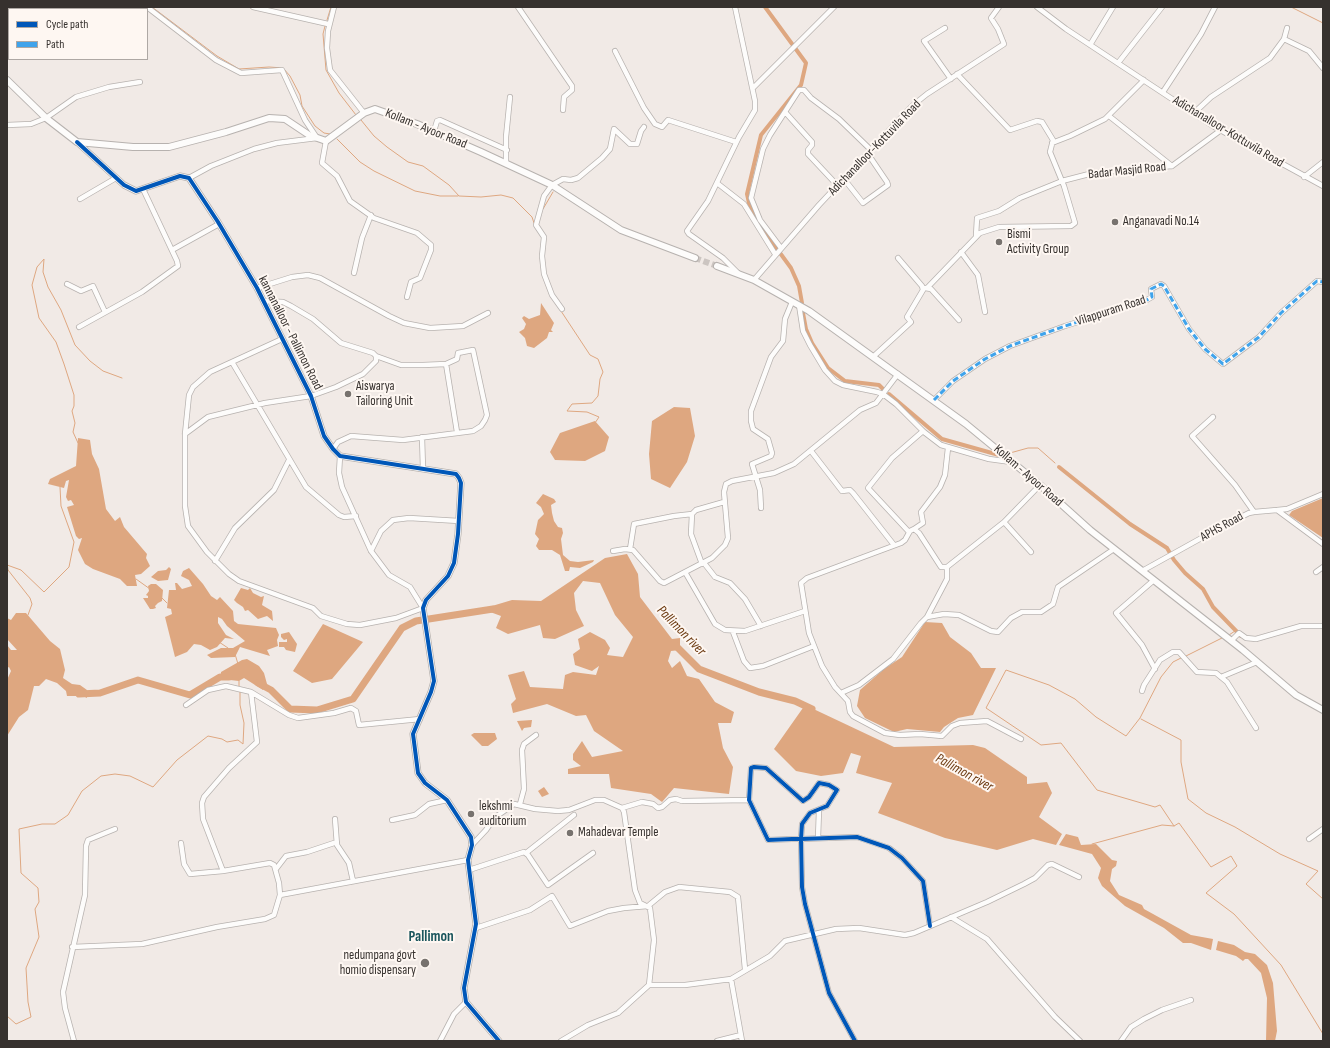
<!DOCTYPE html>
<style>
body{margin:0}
#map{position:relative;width:1330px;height:1048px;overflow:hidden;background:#f1eae6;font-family:"Sofia Sans Condensed",sans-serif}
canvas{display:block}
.frame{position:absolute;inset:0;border:8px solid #36312e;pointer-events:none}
.legend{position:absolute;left:8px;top:8px;width:140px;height:52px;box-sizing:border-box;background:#fef7f2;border:1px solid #aea8a4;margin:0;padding:5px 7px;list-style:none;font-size:12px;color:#36312e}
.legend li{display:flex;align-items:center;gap:8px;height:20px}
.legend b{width:20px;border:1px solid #aea8a4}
</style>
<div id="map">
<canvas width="1330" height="1048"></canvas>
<div class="frame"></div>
<ul class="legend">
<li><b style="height:5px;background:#0057b8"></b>Cycle path</li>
<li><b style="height:5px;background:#3fa3eb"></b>Path</li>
</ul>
</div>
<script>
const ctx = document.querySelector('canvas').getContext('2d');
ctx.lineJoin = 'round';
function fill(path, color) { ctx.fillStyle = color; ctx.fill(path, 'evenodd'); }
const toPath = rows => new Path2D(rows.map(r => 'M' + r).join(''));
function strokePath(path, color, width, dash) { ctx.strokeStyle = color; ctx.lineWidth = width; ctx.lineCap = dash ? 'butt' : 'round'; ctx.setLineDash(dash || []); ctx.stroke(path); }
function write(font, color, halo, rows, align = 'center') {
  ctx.font = font + ' "Sofia Sans Condensed",sans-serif'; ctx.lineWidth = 4; ctx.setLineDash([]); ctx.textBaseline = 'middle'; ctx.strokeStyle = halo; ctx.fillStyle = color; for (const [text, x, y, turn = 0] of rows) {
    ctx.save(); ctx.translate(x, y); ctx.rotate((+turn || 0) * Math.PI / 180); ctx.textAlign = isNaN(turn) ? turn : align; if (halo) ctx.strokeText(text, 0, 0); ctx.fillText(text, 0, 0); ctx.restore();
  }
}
fill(toPath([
 [541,303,554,323,551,330,553,332,549,332,547,338,534,348,527,346,525,338,519,332,524,329,526,324,522,318,524,316,529,319,540,315],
 [674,407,690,408,695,436,687,462,670,488,651,479,649,454,652,421],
 [595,421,609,437,605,451,585,461,555,460,550,452,560,433],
 [78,438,90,440,92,454,99,469,106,509,115,521,120,517,124,527,147,554,146,558,150,566,141,574,135,575,137,586,127,586,120,579,93,569,85,564,78,550,82,538,79,539,76,536,67,507,74,505,71,500,68,501,66,497,69,480,66,481,64,488,48,484,50,479,76,466],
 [543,494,554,499,556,502,551,505,552,513,554,521,558,527,562,528,563,533,561,539,563,555,570,561,578,562,594,560,593,562,580,568,570,567,569,571,565,571,560,555,552,550,539,550,536,546,539,539,535,534,538,520,544,514,541,507,536,503],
 [1323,498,1323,538,1289,515,1292,511],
 [627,554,638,574,640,597,672,639,680,638,680,650,671,651,668,661,672,668,680,661,687,676,699,679,715,702,734,712,731,723,718,723,723,748,733,767,729,794,674,788,662,802,651,794,611,788,609,774,568,774,568,769,581,766,573,760,573,754,582,741,592,757,623,751,594,731,586,715,576,716,547,704,513,713,511,704,516,699,508,675,524,671,530,687,563,689,565,675,573,672,596,675,599,666,592,671,575,665,573,654,580,649,578,639,590,632,605,640,610,648,607,655,623,657,633,637,615,615,600,583,583,581,574,593,576,610,584,626,555,639,543,638,540,625,508,634,496,628,501,616,482,609,512,600,541,601,605,558],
 [169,567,171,569,168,580,158,581,151,577,158,571,166,570],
 [189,568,203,584,211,596,217,600,220,597,233,611,234,621,238,624,276,628,279,635,277,640,278,646,267,650,270,656,240,647,235,657,211,658,207,655,221,648,233,648,245,641,227,626,222,619,218,617,218,623,226,635,234,639,225,638,217,647,210,650,201,645,194,644,187,652,175,657,165,617,172,614,171,609,167,608,169,590,176,590,175,583,177,583,182,589,192,586,189,580,181,576,183,571],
 [151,584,156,584,163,590,162,601,158,603,155,606,156,608,153,609,150,609,143,598,148,598,148,596,146,595,149,591,148,586],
 [241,588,248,590,250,588,253,593,261,597,264,596,262,605,272,611,273,621,267,616,258,619,248,610,245,611,243,607,237,603,234,600],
 [16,613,26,613,50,641,60,649,65,670,63,678,72,684,80,685,87,690,87,698,83,696,67,696,66,691,57,683,46,679,39,686,34,686,28,710,19,717,7,736,7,680,11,671,9,667,7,668,7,645,11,650,17,650,7,639,7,618,11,620],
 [925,622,942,623,950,637,971,653,981,668,996,668,973,715,958,718,944,727,940,732,907,729,894,732,865,718,857,706,860,690,884,669,902,657],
 [323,624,363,642,332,679,312,683,293,671],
 [289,632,297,644,295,652,286,650,284,647,279,647,279,642,287,642,287,639,284,640,281,637,281,634],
 [247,659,259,666,264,673,267,684,263,690,244,678,239,681,221,679,221,672,242,660],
 [805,705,894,747,973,745,985,748,1027,777,1027,784,1047,782,1052,793,1039,817,1062,834,1056,845,1033,839,997,850,945,838,878,813,892,783,856,773,861,756,851,753,843,773,821,776,796,771,774,749],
 [532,720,531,727,524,728,522,731,517,721],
 [474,733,495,733,497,739,488,746,482,746,471,735],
 [544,787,549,794,542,797,538,791],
 [1066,834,1078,837,1081,845,1096,844,1112,860,1117,861,1116,866,1112,869,1110,881,1119,895,1142,905,1144,909,1191,935,1213,939,1211,950,1191,943,1183,943,1164,928,1125,906,1102,886,1098,878,1101,868,1092,854,1059,845],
 [1218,941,1234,945,1245,952,1255,954,1267,965,1273,983,1277,1031,1275,1041,1266,1041,1267,998,1261,973,1248,959,1245,959,1243,961,1236,956,1216,950]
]), '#dea780');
strokePath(toPath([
 [152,7,217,56,239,69,269,67,283,68,290,76,300,95,302,106,315,126,324,133,330,134],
 [1291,7,1323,23],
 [327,20,331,7],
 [325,26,323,34,326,70,339,93,356,115],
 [361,120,374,136,387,147,408,162,423,166,449,185,459,196,481,197,501,195,513,198,532,217,534,223],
 [337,139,360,162,374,171,415,191,440,196,458,196],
 [543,209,553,192],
 [561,311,590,355,598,359,603,372,600,379,598,396,592,403,572,404,567,411,587,412,599,417,595,423],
 [78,443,73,432,75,423,72,411,74,406,74,395,64,364,56,342,39,318,32,285,37,267,44,259,43,272,48,287,61,310,75,345,90,361,103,371,122,378],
 [1010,453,1028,448,1038,448,1055,463],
 [7,563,8,570,30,598,32,604,28,615],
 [7,565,21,570,44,592,69,567,74,542,61,506,60,487],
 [136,579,150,589],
 [162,598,167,603],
 [1229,635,1235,631],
 [219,642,228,648],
 [235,654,238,664],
 [1186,656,1222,638],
 [1181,658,1173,662,1161,677,1140,718,1126,736,1096,717,1075,699,1049,685,1006,670,986,708,1041,745,1061,743,1097,790,1155,807,1160,805,1174,826,1179,823,1211,867,1231,856,1237,866,1206,893,1234,914,1281,965,1323,1034],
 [239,681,239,688],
 [1141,719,1181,740,1181,762,1188,799,1206,813,1235,827,1280,854,1318,871,1306,884,1323,899],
 [1092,844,1162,825,1174,826],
 [7,1016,16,1024,31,1017,28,1002,26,968,39,937,35,909,39,902,38,888,21,873,19,829,42,824,55,824,68,815,82,791,101,776,115,774,130,776,153,787,177,760,208,736,222,739,227,742,238,740,243,744,244,723,240,705,240,691]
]), '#dea780', 1);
strokePath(toPath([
 [765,7,806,63,801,85,761,135,747,194,749,203,761,227,791,268,799,286,802,303],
 [803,313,806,329,812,343,828,368,845,381,879,385,883,389],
 [889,394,942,439,999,455],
 [1059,467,1130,524,1167,548,1174,560,1185,573,1203,589,1213,607,1241,636]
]), '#dea780', 4);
strokePath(toPath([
 [674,644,699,669,759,692,795,701,812,709],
 [258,683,271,690,290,709,317,710,353,699,402,628,416,621,493,609],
 [79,694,100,693,138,680,190,695,220,677,229,677]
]), '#dea780', 7);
strokePath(toPath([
 [695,258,717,266]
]), '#ccc5c1', 6, [6, 3]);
const minor = toPath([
 [50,7,53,9],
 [147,7,216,60,241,73,282,70,305,120,317,138,277,143,254,149,211,166,189,178],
 [253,7,328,24],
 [334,7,328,31,327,48,330,70,364,113],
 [518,7,572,86,572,90,564,97,563,110],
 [735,7,755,101,755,110,739,137,708,201,687,231,689,234,723,258,738,273],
 [1037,7,1066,29,1213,126,1323,186],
 [34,9,36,7],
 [945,28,924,41,951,79],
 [1284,39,1309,51,1323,68],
 [1090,45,1113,7],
 [7,47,9,44],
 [615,51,644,108,655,124,662,127,668,120,736,142],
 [1118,63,1162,7],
 [753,88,834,7],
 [1163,92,1201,34,1215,7],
 [785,112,812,142,812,145,808,150,808,154,837,185],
 [1194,113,1211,97,1270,58,1284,39,1287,28],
 [1109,116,1172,166],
 [7,125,31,124,46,118,76,97,109,87,140,82],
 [434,131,437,121,440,120,507,150],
 [326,141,322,163,337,176,350,201,374,218,417,233,431,245,431,250,420,278,411,282,407,297],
 [1052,143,1070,136,1105,119,1144,80],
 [506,164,506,137,510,97],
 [1304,177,1323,162],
 [844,179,863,203,888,185,887,182,868,154],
 [717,183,744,204,775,254],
 [80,199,116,178],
 [976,236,977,218,999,211,1020,198,1062,181,1093,173,1172,166,1221,130],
 [781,248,760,220,751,198,763,149,770,135,799,90,804,90,811,98,839,119,871,150],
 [172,250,219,224],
 [961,252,978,275,985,312],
 [354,273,362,238,371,215],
 [754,280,819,205,912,106,927,94,1004,44,998,29,991,18,999,7],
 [67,284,81,291,93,286,105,312],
 [257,288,292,277,308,275,320,278,389,316,404,323,430,328,463,326,488,313],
 [925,288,931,289,959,320],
 [927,288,980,233,999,227,1071,226,1075,223,1064,186,1050,152,1053,140,1042,122,1037,121,1010,130,957,74],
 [799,305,803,331,810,345,825,370,835,381,843,385,877,392,883,394,896,404,924,432,941,445,989,459,1011,462],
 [562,309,552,295,544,274,542,256,544,237,536,225,544,196,552,185,563,179,571,180,578,178,602,158,610,149,614,129,630,144,637,144,641,131,644,127],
 [79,327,142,292,178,266,177,261,143,189],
 [282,339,210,372,193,387,189,395,185,434,185,506,188,526,207,552,229,574,239,581,313,608,321,616,347,624,360,625,396,618,423,608,410,587,389,575,371,551,342,487,339,473,340,456],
 [874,356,911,322,907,317,923,290,922,286,898,258],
 [232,362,306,487,339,515,344,517,356,516],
 [446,364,457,432],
 [934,400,953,381,985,359,1010,346,1065,326,1145,301,1152,297,1151,289,1161,284,1164,286,1189,329,1205,349,1223,364,1259,337,1281,313,1317,281,1323,282],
 [1213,417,1192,436,1235,485,1254,512],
 [185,434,208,417,265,403,311,396,336,387,363,374,376,361,376,356,373,353,341,343,313,319,291,306,283,302,264,301],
 [422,437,423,469],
 [333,449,338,442,351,436,403,440,473,431,481,426,485,420,487,415,473,350,458,353,457,359,446,364,423,365,401,365,376,356],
 [811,451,842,491,850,490,853,493,894,545],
 [761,508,760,490,752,464,771,456,772,453,768,439,753,429,751,421,751,411,771,357,783,341,785,319,792,302],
 [1277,510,1287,509,1323,494],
 [1004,522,1031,552],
 [914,529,923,523,921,512,940,487,945,475,948,448],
 [909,532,868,488,892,458,923,431],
 [630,549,634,524,674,516,692,514],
 [371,551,381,531,393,520,409,518,459,521],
 [613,551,625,549,633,550,660,581,664,583,712,558,725,545,728,538,724,492,726,484,732,481,774,473,794,464,860,410,876,403,898,374],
 [215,561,235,528,274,490,289,460],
 [704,563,715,577,730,583,745,599,761,626],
 [702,564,691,534,692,514,696,510,724,502],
 [1142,571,1223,526,1249,513,1254,512,1277,510,1323,544],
 [685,572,715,624,725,630,745,631,805,611],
 [1316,572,1323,567],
 [1154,580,1116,613,1142,645,1155,669],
 [927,617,947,579,947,567],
 [733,632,744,661,750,668,763,666,814,646],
 [1231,641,1239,633,1246,638,1256,639,1301,626,1323,626],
 [1221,677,1257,662],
 [1142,691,1144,685,1160,660,1173,652,1179,652,1197,672,1216,673,1227,682,1256,728],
 [841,693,859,685,893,659,921,623,927,617,944,614,959,615,991,631,998,632,1011,618,1022,612,1041,612,1053,604,1058,587,1114,549],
 [186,705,208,690,226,686,251,692,289,715,298,718,334,713,351,708,356,711,359,725,420,719],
 [1021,739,987,721,960,723,952,726,942,736,920,734,900,735,885,733,853,716,850,712,848,701,835,687,822,666,809,633,801,583,807,578,901,543,905,540,910,531,914,529,919,533,941,567,947,567,1004,522,1040,485],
 [520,804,524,789,522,750,524,744,536,735],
 [622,808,642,802,653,804,658,808,662,807,670,800,676,799,682,801,749,800],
 [335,819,337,845,349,863,353,881],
 [392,820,415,815,429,804,447,800],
 [818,838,819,810],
 [1309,839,1323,829],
 [472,845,486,830,494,818,514,804,535,809,558,811,569,810,595,800,604,800,622,808,624,812,635,890,640,903,650,908,654,940,649,985,618,1013,588,1025,561,1041],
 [526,853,574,815],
 [276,869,286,856,307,852,337,842],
 [469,870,524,852,528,855,548,885,593,853],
 [223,871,203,819,202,803,204,797,229,768,257,742,251,692],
 [280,895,468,860],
 [951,917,987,939,1055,1017,1080,1041],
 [476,928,530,910,552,896,570,926,608,911,624,908,648,906,665,892,679,887,730,892,738,897,745,969],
 [72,947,142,944,217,927,265,919,274,915,280,895,279,883,274,865,270,863,223,871,190,874,184,864,181,843],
 [731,979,742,1041],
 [649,985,685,985,731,979,770,956,785,941,836,929,859,928,905,935,914,933,987,902,1024,884,1035,878,1048,865,1052,864,1079,877],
 [74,1041,65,1008,63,992,85,895,86,846,88,840,115,829],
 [440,1041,454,1014,466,1002],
 [717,1041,741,1035],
 [855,1041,829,993,805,904,802,887,801,839,802,824,810,813,827,806,837,790,829,785,819,783,809,797,803,801,766,768,754,767,751,768,749,800,768,840,792,839,801,839,857,837,889,848,902,858,923,881,930,926],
 [1121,1041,1131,1027,1144,1019,1162,1010,1191,1000]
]);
const tertiary = toPath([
 [77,142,124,185,136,191,180,176,189,178,218,222,257,288,311,396,324,436,333,449,340,456,456,474,459,478,461,483,458,534,454,563,448,576,426,600,423,608,434,681,431,692,413,734,418,773,425,783,447,800,471,837,472,845,468,860,476,924,464,988,466,1002,499,1041]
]);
const secondary = toPath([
 [7,80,46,118,77,142,133,147,169,147,226,132,269,118,285,119,309,135,326,141,364,113,375,109,417,124,481,152,552,185,621,230,695,258],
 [717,266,754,280,809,311,966,424,1040,485,1090,530,1243,650,1296,695,1323,710]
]);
strokePath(minor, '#b7b2af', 6);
strokePath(tertiary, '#b7b2af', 7);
strokePath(secondary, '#b7b2af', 8);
strokePath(minor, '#fdfcfb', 4.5);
strokePath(tertiary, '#fdfcfb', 5.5);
strokePath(secondary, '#fdfcfb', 6);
strokePath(toPath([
 [934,400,953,381,985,359,1010,346,1065,326,1145,301,1152,297,1151,289,1161,284,1164,286,1189,329,1205,349,1223,364,1259,337,1281,313,1317,281,1323,282]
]), '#3fa3eb', 3, [6, 3]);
strokePath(toPath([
 [77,142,124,185,136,191,180,176,189,178,218,222,257,288,311,396,324,436,333,449,340,456,456,474,459,478,461,483,458,534,454,563,448,576,426,600,423,608,434,681,431,692,413,734,418,773,425,783,447,800,471,837,472,845,468,860,476,924,464,988,466,1002,499,1041],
 [855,1041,829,993,805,904,802,887,801,839,802,824,810,813,827,806,837,790,829,785,819,783,809,797,803,801,766,768,754,767,751,768,749,800,768,840,792,839,801,839,857,837,889,848,902,858,923,881,930,926]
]), '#0057b8', 4);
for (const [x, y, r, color] of [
 [1115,222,4,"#77726e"],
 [999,242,4,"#77726e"],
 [348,394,4,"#77726e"],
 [471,814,4,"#77726e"],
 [570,833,4,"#77726e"],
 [425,963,5,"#77726e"]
]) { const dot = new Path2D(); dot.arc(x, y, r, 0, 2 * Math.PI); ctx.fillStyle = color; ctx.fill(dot); strokePath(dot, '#fef7f2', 1.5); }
write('13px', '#36312e', '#fef7f2', [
 ["Kollam - Ayoor Road",426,129,22],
 ["Adichanalloor-Kottuvila Road",1228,132,31],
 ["Adichanalloor-Kottuvila Road",875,148,-46],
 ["Badar Masjid Road",1127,171,-6],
 ["Vilappuram Road",1111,311,-18],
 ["kannanalloor - Pallimon Road",290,333,63],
 ["Kollam - Ayoor Road",1028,476,41],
 ["APHS Road",1222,527,-29]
]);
write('13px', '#36312e', '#fef7f2', [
 ["Anganavadi No.14",1123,222],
 ["Bismi",1007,235],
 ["Activity Group",1007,250],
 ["Aiswarya",356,387],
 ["Tailoring Unit",356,402],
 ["lekshmi",479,807],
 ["auditorium",479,822],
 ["Mahadevar Temple",578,833],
 ["nedumpana govt",416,956,"right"],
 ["homio dispensary",416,971,"right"]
], 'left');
write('italic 14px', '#6c3a11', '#fef7f2', [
 ["Pallimon river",681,631,46],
 ["Pallimon river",964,773,29]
]);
write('bold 15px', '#1a555c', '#fef7f2', [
 ["Pallimon",431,937]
]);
</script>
